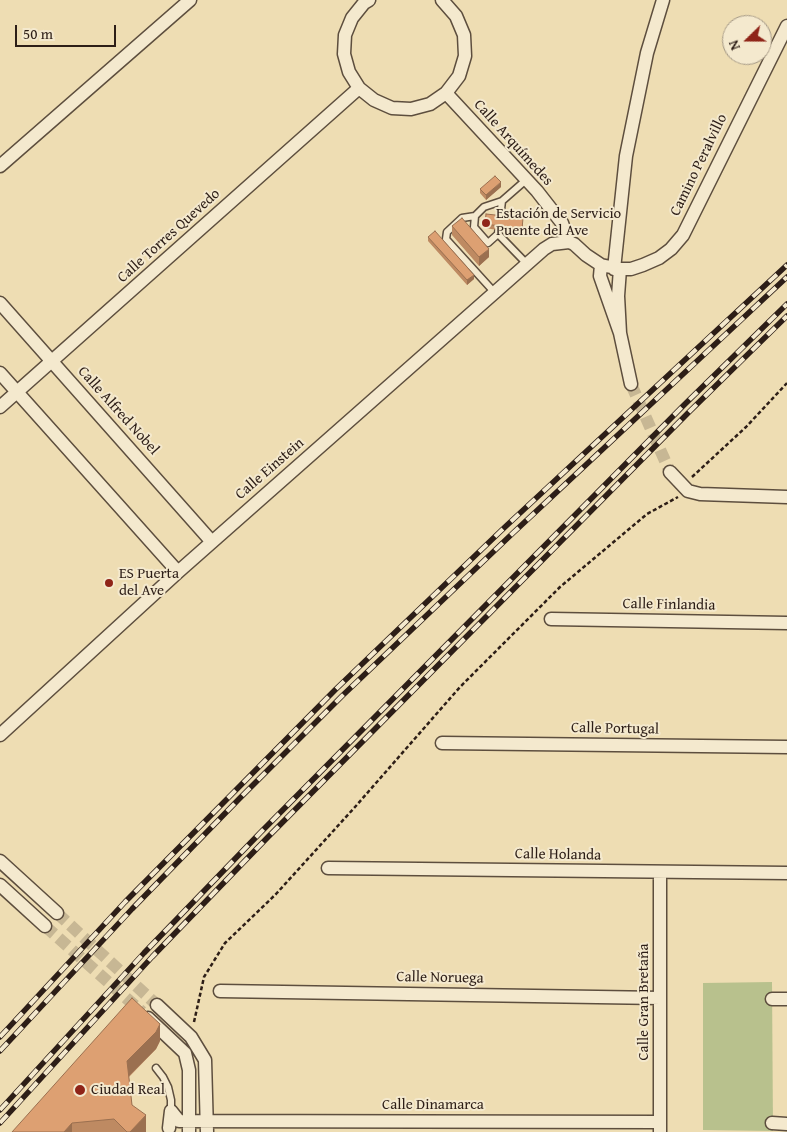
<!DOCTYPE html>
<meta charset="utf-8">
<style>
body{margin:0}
#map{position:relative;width:787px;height:1132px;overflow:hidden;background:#eeddb3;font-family:"Gentium Book Plus",serif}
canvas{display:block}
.north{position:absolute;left:722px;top:15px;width:50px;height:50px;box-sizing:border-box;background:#f4e9ce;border:1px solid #a49885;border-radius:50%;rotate:248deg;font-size:14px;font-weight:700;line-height:20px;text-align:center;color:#2d1e17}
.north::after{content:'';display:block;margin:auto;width:18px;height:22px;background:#8f2418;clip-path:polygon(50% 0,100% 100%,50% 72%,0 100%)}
.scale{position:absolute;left:15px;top:25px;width:101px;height:22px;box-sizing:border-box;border:2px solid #2d1e17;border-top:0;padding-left:6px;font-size:15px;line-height:18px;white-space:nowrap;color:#2d1e17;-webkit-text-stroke:4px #f4e9ce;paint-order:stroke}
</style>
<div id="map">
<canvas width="787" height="1132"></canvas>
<div class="north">N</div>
<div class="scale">50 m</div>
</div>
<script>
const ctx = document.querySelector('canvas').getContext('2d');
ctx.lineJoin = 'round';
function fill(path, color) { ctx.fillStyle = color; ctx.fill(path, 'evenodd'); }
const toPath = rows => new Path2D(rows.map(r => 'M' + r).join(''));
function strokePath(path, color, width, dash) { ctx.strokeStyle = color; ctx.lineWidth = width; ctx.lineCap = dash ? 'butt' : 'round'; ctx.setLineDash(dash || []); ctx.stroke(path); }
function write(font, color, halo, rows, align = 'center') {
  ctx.font = font + ' "Gentium Book Plus",serif'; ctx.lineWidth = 4; ctx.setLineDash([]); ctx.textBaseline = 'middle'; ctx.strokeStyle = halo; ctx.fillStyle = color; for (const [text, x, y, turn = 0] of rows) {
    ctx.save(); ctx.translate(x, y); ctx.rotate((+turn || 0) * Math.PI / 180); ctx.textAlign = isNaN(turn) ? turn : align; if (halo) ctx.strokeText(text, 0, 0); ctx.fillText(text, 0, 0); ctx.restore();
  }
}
fill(toPath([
 [772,982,773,1131,703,1130,703,983]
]), '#b8c18d');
strokePath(toPath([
 [631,384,670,472],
 [57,913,157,1005],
 [45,926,142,1012]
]), '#c7b794', 12, [12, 6]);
const service = toPath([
 [526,180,502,201,498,234,527,264],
 [475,216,462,218,447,232,446,239,495,293],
 [498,234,488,243,474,227,475,216,484,207,502,201],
 [156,1068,163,1077,168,1087,171,1100,171,1111]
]);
const minor = toPath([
 [369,0,364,3,352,18,345,35,344,54,349,72,359,88,374,100,392,108,411,109,430,104,446,93,459,76,465,56,464,35,456,16,442,0],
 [446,93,537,191,562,223,569,242],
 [0,166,190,0],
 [601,265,600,276,620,333,618,296,620,269],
 [614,269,626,156,647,53,663,0],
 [0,303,212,542],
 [620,333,631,384],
 [0,373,178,572],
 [0,407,359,88],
 [670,472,688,491,700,494,787,497],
 [551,619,787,623],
 [0,735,178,572,544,249,552,244,569,242,574,244,586,255,601,265,620,269,631,269,643,265,659,258,671,249,683,235,787,26],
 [442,743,787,747],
 [0,861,57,913],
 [328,868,787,873],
 [0,885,45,926],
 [220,991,660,998],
 [772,999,787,999],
 [157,1005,191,1037,205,1060,207,1132],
 [148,1018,185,1053,189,1070,189,1132],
 [772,1123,787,1124],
 [169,1128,171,1111,179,1121,660,1122],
 [660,1132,660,873]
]);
strokePath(service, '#5d4e3e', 9);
strokePath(minor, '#5d4e3e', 15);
strokePath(toPath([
 [692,477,746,427,787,383],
 [194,1022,204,977,225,943,276,894,355,807,460,687,560,587,647,514,678,497]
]), '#2d1e17', 2.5, [4, 2.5]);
strokePath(service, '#f4e9ce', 6);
strokePath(minor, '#f4e9ce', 12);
const rail = toPath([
 [0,1037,125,902,336,689,505,527,787,265],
 [0,1051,132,909,239,799,342,696,513,533,787,277],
 [0,1110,144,953,260,833,684,405,787,304],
 [0,1123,152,957,268,837,689,412,787,316]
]);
strokePath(rail, '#2d1e17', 5.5);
strokePath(rail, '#f4e9ce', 4, [11]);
fill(toPath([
 [501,187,486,200,480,193,480,189],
 [523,223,522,234,485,228,485,224],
 [452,226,489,257,479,266,452,235],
 [428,237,474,279,467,285,428,241],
 [160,1041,156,1049,129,1077,132,1105,146,1132,12,1132]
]), '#be8a62');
fill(toPath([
 [501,182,501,187,486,200,486,195],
 [489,249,489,257,479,266,479,257],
 [474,275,474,279,467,285,467,280],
 [160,1024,160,1041,156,1049,127,1078,127,1061],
 [146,1115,146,1132,130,1132],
 [72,1123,72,1132,64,1132]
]), '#9b7050');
const building = toPath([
 [495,176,501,182,486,195,480,189,495,176],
 [486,214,523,218,522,229,485,224,486,214],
 [462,218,489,249,479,257,452,226,462,218],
 [435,231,474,275,467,280,428,237,435,231],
 [132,998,160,1024,156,1032,127,1061,132,1105,146,1115,130,1132,127,1132,114,1119,72,1123,64,1132,12,1132,132,998]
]);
fill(building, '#dda072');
strokePath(building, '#9b7050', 1);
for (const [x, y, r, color] of [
 [486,223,5,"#8f2418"],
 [109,583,5,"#8f2418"],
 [80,1090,6,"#8f2418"]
]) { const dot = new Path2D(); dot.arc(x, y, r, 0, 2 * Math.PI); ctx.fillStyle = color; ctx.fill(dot); strokePath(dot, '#f4e9ce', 2); }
write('15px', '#2d1e17', '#f4e9ce', [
 ["Calle Arquímedes",513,143,48],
 ["Camino Peralvillo",699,165,-64],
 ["Calle Torres Quevedo",169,236,-42],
 ["Calle Alfred Nobel",118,411,48],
 ["Calle Einstein",270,469,-41],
 ["Calle Finlandia",669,605,1],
 ["Calle Portugal",615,729,1],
 ["Calle Holanda",558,855,1],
 ["Calle Noruega",440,978,1],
 ["Calle Gran Bretaña",644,1002,-90],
 ["Calle Dinamarca",433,1105]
]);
write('15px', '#2d1e17', '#f4e9ce', [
 ["Estación de Servicio",496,214],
 ["Puente del Ave",496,231],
 ["ES Puerta",119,574],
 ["del Ave",119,591],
 ["Ciudad Real",91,1090]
], 'left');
</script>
